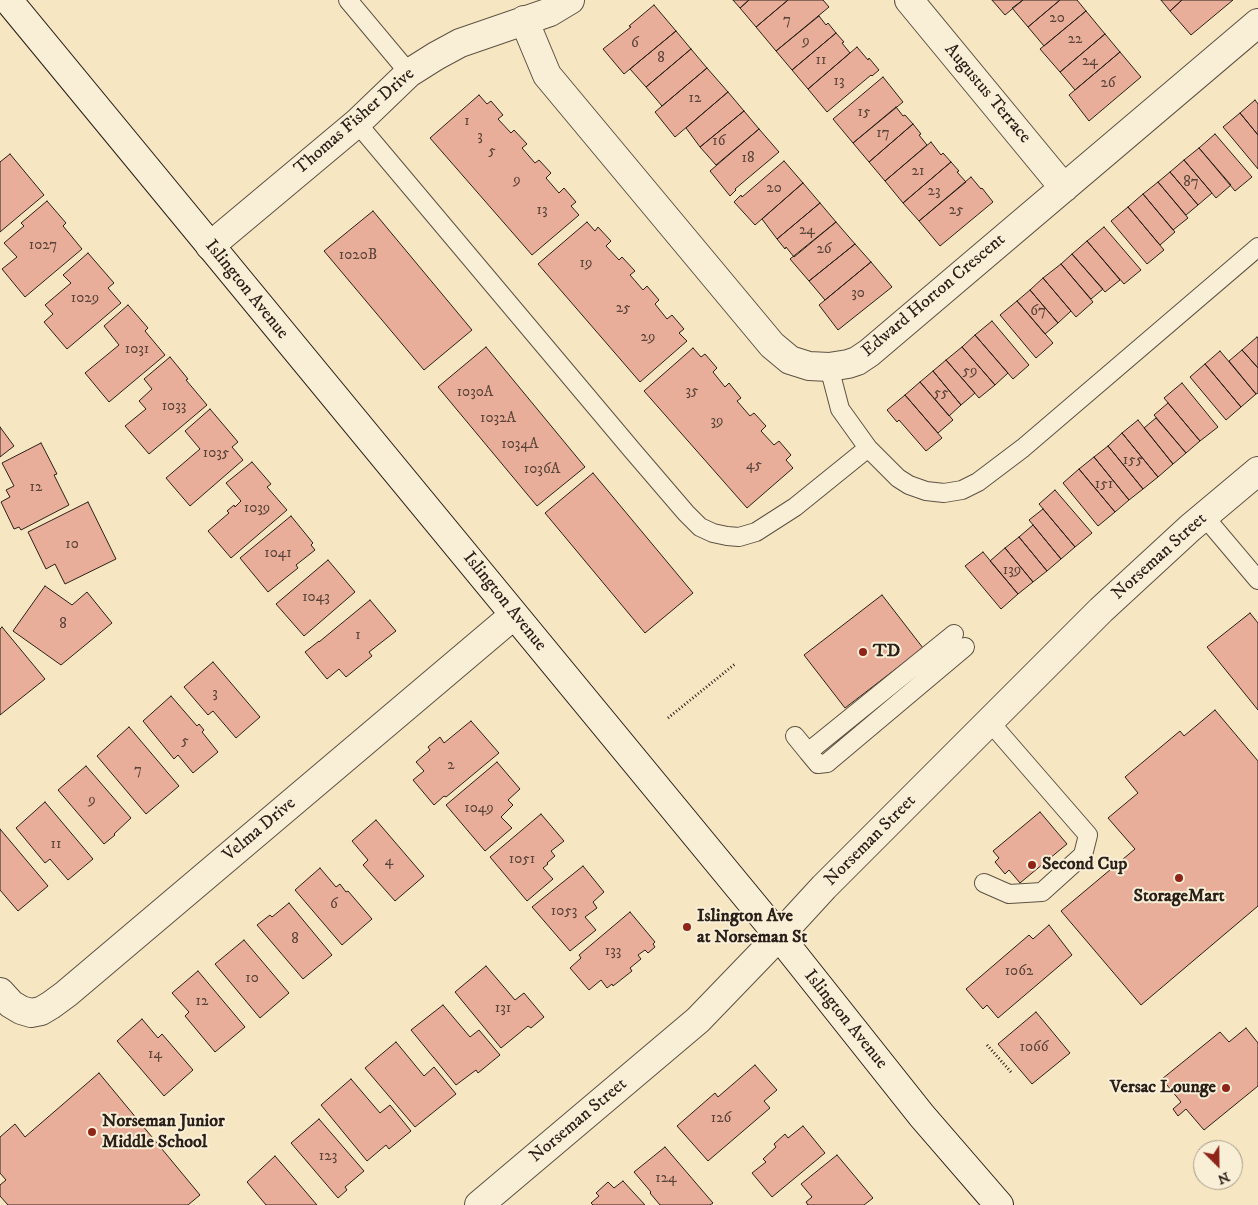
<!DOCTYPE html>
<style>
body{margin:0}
#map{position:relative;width:1258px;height:1205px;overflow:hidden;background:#f6e6c2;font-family:"IM FELL DW Pica",serif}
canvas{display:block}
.north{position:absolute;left:1193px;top:1140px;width:50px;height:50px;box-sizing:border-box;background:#f9efd7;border:1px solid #a79c8b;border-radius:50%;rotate:157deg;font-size:14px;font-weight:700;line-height:20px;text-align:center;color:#2b2019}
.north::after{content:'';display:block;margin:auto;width:18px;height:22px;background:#8f2418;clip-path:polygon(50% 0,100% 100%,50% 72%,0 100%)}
</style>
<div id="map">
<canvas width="1258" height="1205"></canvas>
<div class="north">N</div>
</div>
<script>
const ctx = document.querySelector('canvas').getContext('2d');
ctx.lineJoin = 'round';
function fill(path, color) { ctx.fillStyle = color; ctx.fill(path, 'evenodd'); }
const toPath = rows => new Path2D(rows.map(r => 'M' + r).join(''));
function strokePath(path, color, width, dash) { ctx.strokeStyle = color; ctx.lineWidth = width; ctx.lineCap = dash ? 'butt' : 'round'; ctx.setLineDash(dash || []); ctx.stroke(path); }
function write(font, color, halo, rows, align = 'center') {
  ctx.font = font + ' "IM FELL DW Pica",serif'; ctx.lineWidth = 4; ctx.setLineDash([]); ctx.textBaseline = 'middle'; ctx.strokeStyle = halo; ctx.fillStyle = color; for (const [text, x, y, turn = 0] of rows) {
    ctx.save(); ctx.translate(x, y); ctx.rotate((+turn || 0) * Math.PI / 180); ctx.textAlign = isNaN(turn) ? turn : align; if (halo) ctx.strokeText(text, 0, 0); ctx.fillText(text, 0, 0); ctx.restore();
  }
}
const building = toPath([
 [733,0,749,0,740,8,733,0],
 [749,0,788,0,756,27,740,8,749,0],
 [788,0,823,0,829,7,776,51,756,27,788,0],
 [992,0,1023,0,1005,15,992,0],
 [1023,0,1060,0,1028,27,1012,8,1023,0],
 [1060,0,1077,0,1086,11,1044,46,1028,27,1060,0],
 [1161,0,1182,0,1170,11,1161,0],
 [1182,0,1233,0,1191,35,1170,11,1182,0],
 [654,5,676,31,624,74,603,49,631,27,629,26,654,5],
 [1086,11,1105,34,1060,72,1040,49,1086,11],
 [819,16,826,25,828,23,836,33,792,70,776,51,819,16],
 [676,31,691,49,646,87,630,69,676,31],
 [836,33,844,42,842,43,850,53,808,89,792,70,836,33],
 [1105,34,1120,52,1075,90,1060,72,1105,34],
 [857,47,868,60,869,58,879,70,872,76,871,75,827,112,808,89,857,47],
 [691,49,707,68,662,106,646,87,691,49],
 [1120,52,1141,77,1089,121,1069,95,1120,52],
 [707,68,728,92,675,137,655,112,707,68],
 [883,77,903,102,853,143,833,119,883,77],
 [728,92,744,111,700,147,686,128,728,92],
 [479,95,487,104,491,101,503,115,498,119,511,133,514,130,527,144,522,148,535,163,539,160,551,173,546,178,559,193,564,188,576,202,571,206,579,215,532,255,430,138,479,95],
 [1255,100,1258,104,1258,135,1240,113,1255,100],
 [896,107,903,116,905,115,913,124,869,162,853,143,896,107],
 [744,111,759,129,716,165,700,147,744,111],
 [1240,113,1258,135,1258,169,1223,127,1240,113],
 [913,124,921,134,919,135,927,145,885,181,869,162,913,124],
 [759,129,779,152,735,189,736,190,730,196,710,171,759,129],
 [1215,134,1252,177,1235,191,1199,148,1215,134],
 [931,142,941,155,943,153,951,162,903,203,885,181,931,142],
 [1199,148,1231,185,1216,198,1184,160,1199,148],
 [10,154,44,195,0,232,0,162,10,154],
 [1184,160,1212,193,1198,205,1170,172,1184,160],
 [784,161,803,183,755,225,734,202,741,195,742,197,784,161],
 [951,162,959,171,957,172,966,182,919,221,903,203,951,162],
 [1170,172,1198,205,1186,215,1158,182,1170,172],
 [971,177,981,189,982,188,993,202,940,246,919,221,971,177],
 [1158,182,1188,218,1173,230,1143,194,1158,182],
 [803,183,820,203,777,239,762,219,803,183],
 [1143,194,1175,232,1160,245,1128,207,1143,194],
 [47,201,66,223,63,226,82,249,25,297,2,269,17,257,4,243,24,226,21,223,47,201],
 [820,203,836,222,794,257,786,247,785,249,777,239,820,203],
 [1128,207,1164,250,1147,264,1111,221,1128,207],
 [373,211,472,330,424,370,324,251,373,211],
 [587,222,595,231,598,227,611,241,606,246,619,260,622,257,635,271,630,275,643,290,647,286,659,300,655,304,667,319,672,315,684,329,679,333,687,341,640,382,538,264,587,222],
 [836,222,855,244,809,281,790,259,836,222],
 [1104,227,1141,270,1124,284,1087,241,1104,227],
 [1087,241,1120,280,1105,292,1072,254,1087,241],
 [855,244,871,262,825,300,809,281,855,244],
 [88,253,114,283,108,288,121,303,67,349,44,322,53,314,45,305,71,283,63,275,88,253],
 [1072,254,1103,289,1091,299,1061,264,1072,254],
 [871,262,892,287,838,330,819,305,871,262],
 [1061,264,1093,302,1076,317,1043,278,1061,264],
 [1043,278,1071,311,1058,323,1030,290,1043,278],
 [1030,290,1058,323,1045,334,1017,301,1030,290],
 [1017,301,1053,343,1036,358,1000,315,1017,301],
 [128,305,148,328,145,331,165,355,109,402,85,373,119,345,104,326,128,305],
 [992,321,1029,365,1013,379,975,335,992,321],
 [975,335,1008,373,995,385,962,347,975,335],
 [1257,337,1258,339,1258,368,1242,350,1257,337],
 [486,347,585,467,537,506,438,387,486,347],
 [962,347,995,385,979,398,946,360,962,347],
 [693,348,701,357,705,354,717,368,713,372,725,387,729,383,741,398,737,401,750,416,754,413,766,426,761,431,774,445,779,441,791,455,786,460,793,468,747,508,644,391,693,348],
 [1242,350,1258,368,1258,393,1256,394,1229,361,1242,350],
 [1220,351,1256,394,1241,407,1205,364,1220,351],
 [170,357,188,379,186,380,207,405,149,454,125,426,146,409,139,401,152,389,144,379,170,357],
 [946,360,975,393,961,405,933,371,946,360],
 [1205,364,1241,407,1226,420,1190,377,1205,364],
 [933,371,961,405,949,416,920,382,933,371],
 [920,382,953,420,938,433,905,395,920,382],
 [1182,383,1218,427,1200,441,1164,398,1182,383],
 [905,395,942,438,926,451,899,420,897,422,887,410,905,395],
 [1168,403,1200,441,1186,453,1154,415,1168,403],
 [210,409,238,442,232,447,243,460,190,506,166,478,200,449,185,431,210,409],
 [1156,418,1186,453,1173,464,1144,428,1156,418],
 [1138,420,1173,464,1158,477,1122,433,1138,420],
 [0,427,14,446,0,457,0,427],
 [1122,433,1158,477,1143,489,1108,446,1122,433],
 [41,443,57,474,54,475,69,505,21,530,19,527,14,529,1,502,10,497,6,490,14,486,2,463,41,443],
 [1108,446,1143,489,1129,500,1094,457,1108,446],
 [1094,457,1129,500,1115,512,1079,469,1094,457],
 [252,462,271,484,267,487,287,510,231,558,208,531,229,513,227,511,234,505,235,507,241,501,226,483,252,462],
 [1079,469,1115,512,1098,526,1063,483,1079,469],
 [593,473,693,593,645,633,545,513,593,473],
 [1055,490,1092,533,1075,547,1039,504,1055,490],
 [88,502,116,559,65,584,55,564,46,569,28,532,88,502],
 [1043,509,1075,547,1061,559,1029,520,1043,509],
 [291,516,313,543,311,545,315,550,296,565,298,568,268,592,240,558,291,516],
 [1033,525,1061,559,1047,571,1019,537,1033,525],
 [1019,537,1047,571,1033,582,1005,548,1019,537],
 [1005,548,1033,582,1018,594,990,561,1005,548],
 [983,552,1018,594,1001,609,965,566,983,552],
 [328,560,355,592,304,636,276,604,328,560],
 [45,586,72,605,87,592,112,623,61,665,13,631,45,586],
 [882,595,923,648,845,708,804,655,882,595],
 [370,600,396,631,369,652,372,656,346,677,339,669,327,679,305,652,319,641,319,642,370,600],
 [1250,613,1258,623,1258,710,1207,647,1250,613],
 [2,627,45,679,0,715,0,629,2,627],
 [213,662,260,717,236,738,213,711,208,715,184,687,213,662],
 [171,696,197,726,199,724,204,730,202,732,218,752,193,773,178,755,174,759,143,721,171,696],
 [1215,710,1258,761,1258,906,1141,1005,1061,911,1135,849,1108,818,1138,793,1125,777,1180,731,1184,736,1215,710],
 [471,721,499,753,446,797,444,796,434,805,413,780,424,771,416,762,430,750,428,747,440,737,444,743,471,721],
 [129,727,179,786,146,814,97,756,129,727],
 [497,762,520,789,508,800,513,805,501,817,512,828,485,851,446,805,497,762],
 [86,766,131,818,114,834,115,835,104,844,58,790,86,766],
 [45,802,93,859,68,880,50,859,45,863,16,828,45,802],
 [1040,812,1067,844,1020,883,1009,870,1005,874,995,862,999,858,993,851,1040,812],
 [541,814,564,841,551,851,555,856,547,863,548,864,543,868,553,879,527,901,490,857,541,814],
 [376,820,424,876,395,901,363,865,368,860,352,841,376,820],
 [0,829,48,886,18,911,0,890,0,829],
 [583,866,604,892,593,902,597,908,585,917,596,930,570,951,532,907,583,866],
 [320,868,336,887,340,884,346,892,348,891,372,919,342,945,295,890,320,868],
 [289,903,332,955,303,979,257,925,270,915,272,917,289,903],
 [630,912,655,942,653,944,655,947,648,953,645,950,638,955,641,959,630,968,632,971,613,986,612,984,607,988,601,980,589,990,570,968,581,958,579,955,630,912],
 [1049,925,1072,955,998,1018,987,1005,983,1009,966,989,1029,935,1033,939,1049,925],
 [244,940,289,993,260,1018,215,964,244,940],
 [486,966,515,1000,524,993,544,1017,531,1028,528,1026,501,1048,455,992,486,966],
 [198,971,245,1027,215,1052,185,1016,189,1012,172,993,198,971],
 [443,1005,470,1037,479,1030,500,1055,478,1073,476,1070,456,1085,411,1030,443,1005],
 [1036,1012,1070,1053,1032,1084,998,1044,1036,1012],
 [142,1019,158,1038,162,1034,193,1070,164,1096,117,1041,142,1019],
 [1246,1028,1258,1043,1258,1086,1204,1130,1186,1109,1178,1116,1173,1109,1181,1102,1162,1079,1220,1032,1229,1042,1246,1028],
 [396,1042,424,1076,434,1067,456,1094,415,1127,365,1068,396,1042],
 [755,1065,777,1090,764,1101,770,1108,708,1161,677,1126,715,1093,718,1097,755,1065],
 [99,1073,200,1195,188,1205,8,1205,0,1196,0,1185,6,1180,0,1173,0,1137,15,1124,25,1137,99,1073],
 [351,1079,380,1113,390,1105,411,1131,389,1149,386,1145,367,1161,321,1105,351,1079],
 [319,1119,364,1171,345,1187,347,1190,338,1198,291,1143,319,1119],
 [803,1126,825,1153,772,1197,752,1173,766,1162,763,1159,776,1147,774,1144,785,1134,788,1138,803,1126],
 [665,1147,713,1203,710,1205,660,1205,650,1193,651,1192,634,1172,665,1147],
 [837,1155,873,1198,864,1205,808,1205,806,1202,812,1197,801,1184,837,1155],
 [275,1156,317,1205,266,1205,247,1182,275,1156],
 [623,1181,645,1205,593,1205,591,1203,599,1196,596,1193,608,1182,614,1188,623,1181]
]);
fill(building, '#e9ae9a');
strokePath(building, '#2b2019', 1);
const service = toPath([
 [348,0,409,73],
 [357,123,632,450,686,513,700,527,713,533,727,536,739,537,756,532,795,507,868,448],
 [829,367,840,409,868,448,898,478,909,485,926,491,944,493,962,490,978,482,1023,448,1258,247],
 [1204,516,1258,580],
 [795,736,808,752,954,634],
 [808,752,818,764,827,763,965,647],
 [984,883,1009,894,1042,892,1083,855,1088,835,989,721]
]);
const minor = toPath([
 [909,0,1064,188],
 [524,20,547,75,772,345,790,360,809,366,829,367,848,364,857,361,869,353,1258,23],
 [210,246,357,123,409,73,436,56,460,43,550,12,570,0],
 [0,992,11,1004,21,1010,31,1013,41,1011,51,1005,66,994,514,615]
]);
const tertiary = toPath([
 [479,1205,698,1020,779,936,824,887,1101,610,1190,528,1258,471]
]);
const secondary = toPath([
 [8,0,779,936,922,1116,999,1205]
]);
strokePath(service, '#5e5243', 20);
strokePath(minor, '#5e5243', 30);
strokePath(tertiary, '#5e5243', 30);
strokePath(secondary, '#2b2019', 30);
strokePath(toPath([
 [668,718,735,664],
 [987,1045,1011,1072]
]), '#2b2019', 3, [1, 2.5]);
strokePath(service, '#f9efd7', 18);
strokePath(minor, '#f9efd7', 28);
strokePath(tertiary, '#f9efd7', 28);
strokePath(secondary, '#f9efd7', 28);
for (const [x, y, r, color] of [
 [863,652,5,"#8f2418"],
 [1032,865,5,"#8f2418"],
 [1179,878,5,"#8f2418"],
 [687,927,5,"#8f2418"],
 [1226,1088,5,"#8f2418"],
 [92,1132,5,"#8f2418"]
]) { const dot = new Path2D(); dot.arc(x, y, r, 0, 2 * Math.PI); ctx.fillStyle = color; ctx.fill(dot); strokePath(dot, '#f9efd7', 2); }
write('15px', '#5a4439', null, [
 ["20",1057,19],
 ["7",787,21],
 ["22",1075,40],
 ["9",806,42],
 ["6",635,44],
 ["8",661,59],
 ["11",821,61],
 ["24",1090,62],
 ["13",839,82],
 ["26",1108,84],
 ["12",695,99],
 ["15",864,113],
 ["1",467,122],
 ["17",883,134],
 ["3",480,137],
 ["16",719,142],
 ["5",492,152],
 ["18",748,159],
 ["21",918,172],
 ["9",517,181],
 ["87",1191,183],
 ["20",774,189],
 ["23",934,192],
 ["13",542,211],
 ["25",956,211],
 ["24",807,231],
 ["1027",43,246],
 ["26",824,250],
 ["1020B",358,256],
 ["19",586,264],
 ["30",858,294],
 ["1029",85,299],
 ["25",623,309],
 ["67",1038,312],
 ["29",648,338],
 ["1031",137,350],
 ["59",970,372],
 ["35",692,392],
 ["1030A",475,393],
 ["55",941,394],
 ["1033",174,407],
 ["1032A",498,419],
 ["39",717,422],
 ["1034A",520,445],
 ["1035",216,454],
 ["155",1133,461],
 ["45",754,466],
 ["1036A",542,470],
 ["151",1104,485],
 ["12",36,488],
 ["1039",257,509],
 ["10",72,545],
 ["1041",278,554],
 ["139",1012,571],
 ["1043",316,598],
 ["8",63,625],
 ["1",358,636],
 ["3",215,694],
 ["5",185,742],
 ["2",451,766],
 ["7",138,771],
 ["9",92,801],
 ["1049",479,809],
 ["11",56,845],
 ["1051",522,860],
 ["4",389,862],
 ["6",334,905],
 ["1053",564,912],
 ["8",295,940],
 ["133",613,952],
 ["1062",1019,972],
 ["10",252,979],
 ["12",202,1002],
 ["131",503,1009],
 ["1066",1034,1048],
 ["14",155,1055],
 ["126",721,1119],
 ["123",328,1157],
 ["124",666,1179]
]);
write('18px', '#2b2019', '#f9efd7', [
 ["Augustus Terrace",987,94,50],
 ["Thomas Fisher Drive",355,122,-41],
 ["Islington Avenue",246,290,51],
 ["Edward Horton Crescent",934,296,-40],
 ["Norseman Street",1160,557,-42],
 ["Islington Avenue",504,602,51],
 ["Velma Drive",260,830,-40],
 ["Norseman Street",871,841,-45],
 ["Islington Avenue",845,1020,51],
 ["Norseman Street",579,1121,-40]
]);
write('bold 18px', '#2b2019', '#f9efd7', [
 ["TD",873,652],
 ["Second Cup",1042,865],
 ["StorageMart",1179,897,"center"],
 ["Islington Ave",697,917],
 ["at Norseman St",697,938],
 ["Versac Lounge",1216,1088,"right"],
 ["Norseman Junior",102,1122],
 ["Middle School",102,1143]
], 'left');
</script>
